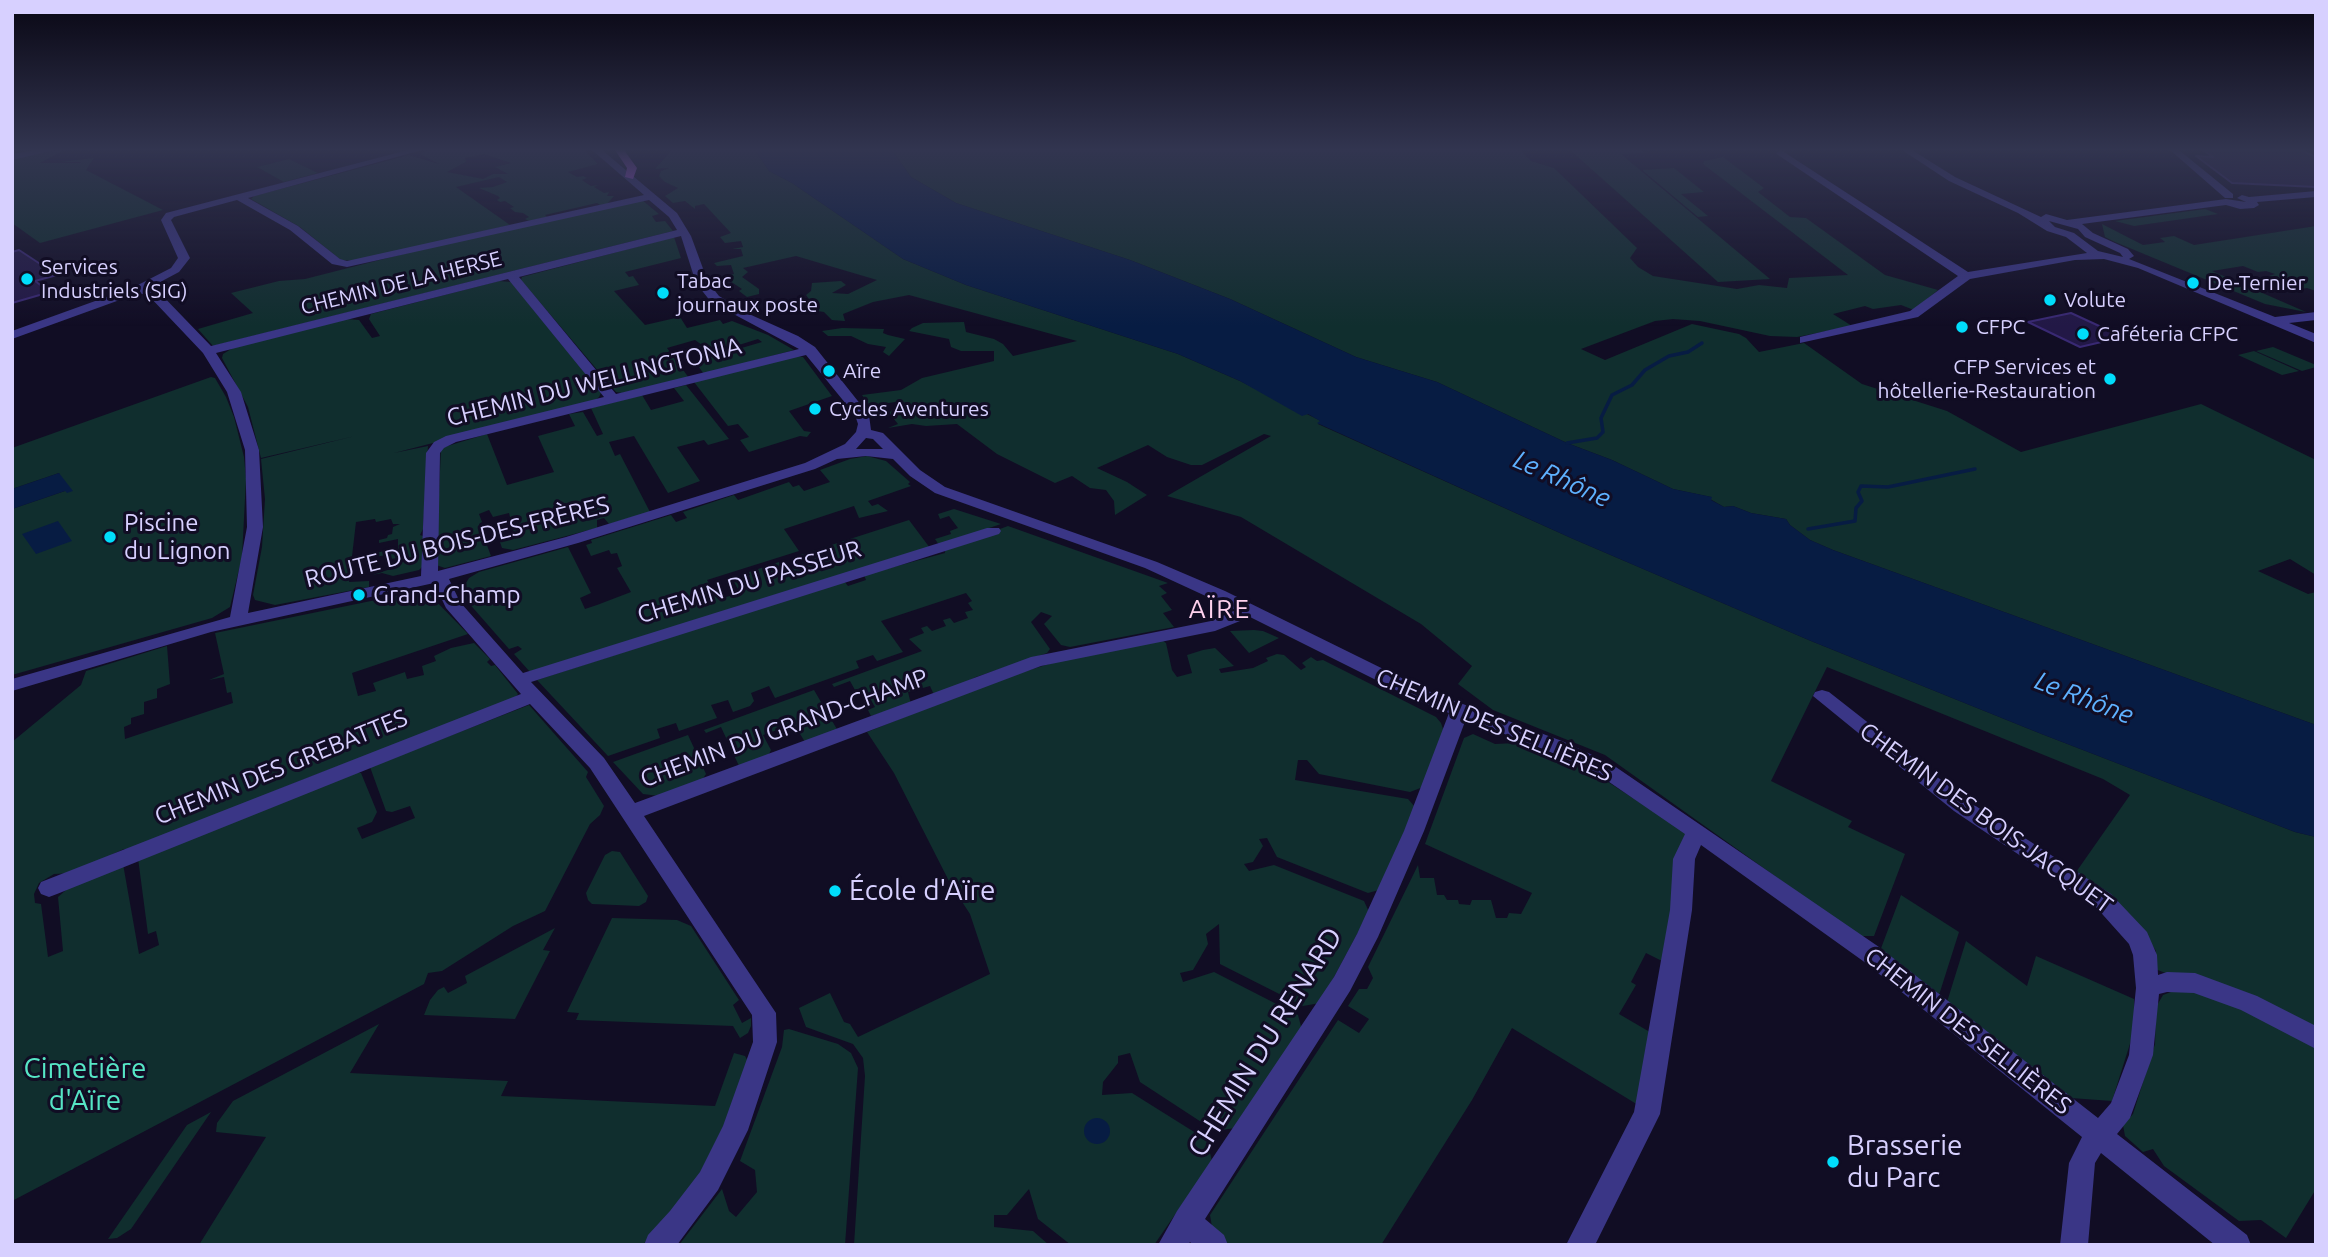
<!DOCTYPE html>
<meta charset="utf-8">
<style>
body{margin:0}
#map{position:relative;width:2328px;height:1257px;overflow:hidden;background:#110d24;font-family:Ubuntu,sans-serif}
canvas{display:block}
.frame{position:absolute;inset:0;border:14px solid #d7d0ff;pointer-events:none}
</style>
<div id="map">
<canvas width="2328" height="1257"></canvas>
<div class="frame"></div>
</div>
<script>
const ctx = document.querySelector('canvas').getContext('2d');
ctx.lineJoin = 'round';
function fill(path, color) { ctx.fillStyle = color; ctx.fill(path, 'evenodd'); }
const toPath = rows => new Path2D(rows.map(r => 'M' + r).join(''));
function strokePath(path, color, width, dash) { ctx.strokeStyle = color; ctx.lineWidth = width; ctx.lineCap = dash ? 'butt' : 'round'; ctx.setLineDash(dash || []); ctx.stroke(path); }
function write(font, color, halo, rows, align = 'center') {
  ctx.font = font + ' Ubuntu,sans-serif'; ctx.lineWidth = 6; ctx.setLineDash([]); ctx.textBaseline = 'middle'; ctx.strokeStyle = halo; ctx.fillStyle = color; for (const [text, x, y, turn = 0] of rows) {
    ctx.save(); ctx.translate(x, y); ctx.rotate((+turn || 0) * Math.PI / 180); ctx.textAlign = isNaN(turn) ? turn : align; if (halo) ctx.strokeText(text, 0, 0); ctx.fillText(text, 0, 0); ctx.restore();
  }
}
fill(toPath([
 [60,150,62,151,40,163,80,163,81,162,59,162,94,158,86,170,163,210,40,243,12,223,12,158],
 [430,150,584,150,598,164,568,172,577,177,583,176,587,178,582,180,591,186,598,185,594,187,604,193,609,192,607,196,614,196,607,204,600,205,597,203,545,215,547,217,529,221,525,219,529,217,523,213,515,212,510,208,514,207,505,201,500,202,497,200,500,198,498,196,479,188,493,187,507,182,499,177,456,187,510,225,356,261,341,260,300,227,251,199,254,196,409,155,439,164,420,154],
 [484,154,511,163,495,167,508,174,493,174,483,179,447,172,466,162,465,158],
 [672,150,755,150,769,171,792,183,903,259,966,285,1178,354,1240,381,1321,421,1318,424,1571,538,1811,641,2039,733,2295,832,2316,837,2316,1030,2155,969,2156,951,2138,924,2074,875,2130,795,2103,779,1827,667,1771,781,1852,821,1848,827,1905,854,1874,936,1859,936,1605,755,1493,710,1458,684,1472,666,1421,624,1241,517,1167,496,1271,436,1264,434,1202,465,1191,465,1167,457,1148,445,1097,468,1127,482,1147,495,1115,515,1114,501,1106,490,1090,488,1072,476,1055,483,997,454,957,424,926,426,912,424,888,428,898,424,889,413,901,401,870,406,862,395,901,390,922,378,994,361,994,351,961,351,951,347,949,339,909,331,912,328,923,323,964,322,966,332,994,339,1003,344,1013,356,1077,341,909,295,873,302,843,314,845,321,832,320,824,312,805,309,809,299,806,295,811,291,812,283,841,281,846,285,832,293,848,294,877,280,796,256,743,268,748,272,742,277,759,289,759,294,747,297,739,291,742,289,727,279,714,281,713,278,734,274,731,265,717,266,714,263,743,256,741,249,732,249,743,247,741,241,725,243,720,237,731,233,704,204,695,206,695,209,685,201,673,203,665,196,678,188,665,182,659,176,661,171,669,168,655,169],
 [892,150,1520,150,1531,161,1554,168,1637,248,1630,258,1638,267,1653,276,1737,289,1759,285,1787,288,1789,278,1848,275,1703,164,1704,161,1723,157,1764,188,1758,192,1790,217,1806,218,1885,275,1938,290,1914,310,1901,305,1873,309,1865,306,1833,314,1852,326,1797,337,1770,336,1700,321,1673,319,1655,321,1581,349,1605,360,1692,324,1739,334,1746,338,1759,352,1804,343,1862,384,1947,411,2021,452,2201,404,2316,460,2316,575,2290,559,2258,571,2308,594,2316,592,2316,725,1833,550,1810,540,1790,525,1786,519,1751,513,1733,506,1724,507,1710,499,1711,497,1673,489,1612,460,1567,443,1437,382,1356,357,1230,299,1130,260,956,203,911,177],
 [1570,150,1641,150,1645,153,1621,154,1770,279,1718,282],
 [289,159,318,173,284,182,257,167],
 [1674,168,1704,192,1681,194,1708,216,1698,217,1642,170],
 [642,200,659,214,652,216,656,222,665,221,673,231,213,346,198,329,253,313,231,293,279,281,305,279,415,251],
 [2205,209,2218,214,2134,226,2115,221],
 [2102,224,2143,245,2165,242,2160,238,2174,236,2194,245,2316,226,2316,291,2307,288,2299,289,2269,276,2275,274,2266,271,2258,272,2243,266,2212,271,2306,312,2265,304,2115,242,2105,237],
 [674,237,681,258,625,272,629,277,633,276,639,285,614,291,645,325,680,317,687,328,720,320,723,324,732,321,768,335,794,350,704,374,695,362,697,361,762,342,758,339,707,355,697,347,702,345,695,340,667,348,689,378,622,393,616,392,521,280,522,277],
 [499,281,511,282,601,393,599,397,593,402,394,453,428,446,423,529,420,535,423,536,422,567,419,570,393,576,382,573,372,575,397,567,398,558,390,559,386,555,370,558,371,554,398,548,398,539,379,543,379,540,387,538,388,535,392,534,393,527,400,524,393,524,391,519,376,522,375,519,356,522,349,582,369,581,369,587,275,605,255,600,253,595,262,547,265,499,261,459,355,436,261,458,248,407,222,358,223,354,236,346,346,319,359,320,372,338,380,336,369,319,371,314],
 [842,328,884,329,883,333,888,335,905,339,889,356,883,352,886,347,868,344,851,336,828,336,822,331],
 [2273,347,2316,365,2316,367,2302,371,2256,351],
 [2254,351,2299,371,2282,375,2238,355],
 [797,356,803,357,832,396,789,411,804,431,811,432,807,437,800,436,749,452,740,440,749,437,738,424,728,426,694,382],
 [211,377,215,378,226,397,234,417,244,457,246,479,242,557,230,607,212,618,12,675,12,509,65,491,59,473,12,489,12,448],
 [686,385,729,439,708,445,704,440,677,447,700,481,668,493,634,436,609,442,615,456,620,454,650,512,609,524,604,518,597,520,597,528,513,550,502,548,499,539,515,537,509,513,493,517,489,510,479,514,482,522,479,524,491,556,445,568,436,565,441,448,487,434,507,485,554,472,538,436,575,426,569,414,583,412,597,436,603,434,591,408,642,395,651,410,684,401,674,388],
 [867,456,886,461,910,482,908,484,911,486,868,501,872,506,878,504,888,511,859,518,854,506,784,529,799,551,707,580,712,589,723,591,726,597,740,593,733,580,750,575,749,572,779,562,784,570,798,565,794,557,909,520,930,548,530,672,514,654,522,649,518,646,509,649,460,593,469,578,479,572,568,547,591,593,580,598,585,609,597,605,631,592,617,568,622,566,617,553,611,554,609,550,591,556,586,545,592,543,591,540,671,515,676,522,687,518,683,512,734,495,738,500,789,482,793,487,799,485,804,491,830,482,820,470,850,459],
 [954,509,1001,524,939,545,935,539,951,534,950,531,958,528,949,516,940,519,938,514],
 [1008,526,1168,583,1159,586,1167,593,1161,596,1172,610,1163,613,1174,627,1070,647,1061,645,1044,624,1052,616,1041,612,1031,622,1050,649,1047,653,976,677,935,697,930,686,908,692,911,704,871,716,868,710,875,707,863,687,855,690,850,681,834,687,832,684,922,651,909,639,924,633,921,628,927,626,932,631,946,626,943,620,950,618,954,623,968,618,965,612,973,610,968,603,972,601,966,593,881,621,903,652,877,661,873,655,856,661,859,668,775,698,769,686,751,693,754,701,750,706,733,712,728,700,711,705,717,718,679,731,676,723,657,729,660,738,608,756,537,680,844,581,848,586,866,580,864,575,945,553,945,549],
 [410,593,430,595,468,634,352,673,358,696,376,691,373,683,405,672,407,679,424,675,422,666,436,661,434,656,451,648,474,643,490,659,487,662,491,666,495,665,518,694,513,700,302,780,129,851,124,849,113,854,111,858,73,873,54,874,39,883,34,894,35,903,41,904,48,957,63,951,58,897,73,884,123,864,139,954,159,945,156,931,148,934,138,858,356,772,361,773,377,812,372,822,357,828,362,839,415,818,410,806,392,812,386,811,370,767,529,705,588,772,586,777,604,806,600,815,590,824,545,911,513,926,442,971,428,973,424,984,12,1201,12,742,81,685,86,671,167,646,170,684,157,689,157,698,144,702,144,714,131,718,131,724,124,727,125,739,233,703,231,692,227,693,224,677,209,680,224,674,215,633],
 [1254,630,1263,631,1279,638,1249,653,1230,631],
 [1159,638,1166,643,1172,670,1177,677,1192,673,1187,655,1203,650,1215,648,1234,666,1219,669,1221,673,1253,668,1268,661,1266,658,1277,654,1284,655,1301,670,1306,667,1302,663,1311,657,1317,661,1323,660,1436,717,1441,723,1444,732,1423,787,1410,792,1319,774,1307,760,1298,760,1295,780,1408,799,1415,807,1379,890,1368,893,1277,857,1267,838,1259,839,1263,846,1253,862,1244,864,1249,871,1274,865,1364,901,1369,912,1320,1003,1303,1006,1220,964,1219,924,1206,934,1208,944,1193,970,1180,973,1183,982,1214,972,1298,1015,1302,1030,1235,1128,1215,1131,1140,1082,1130,1053,1118,1056,1118,1063,1103,1082,1102,1095,1132,1093,1207,1140,1212,1161,1154,1245,1071,1245,1038,1219,1029,1189,1007,1215,994,1215,994,1227,1033,1231,1049,1245,854,1245,865,1076,863,1058,853,1044,806,1027,799,1008,830,993,844,1022,850,1024,858,1037,990,974,970,914,951,885,894,773,867,732,997,680,1088,652],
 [814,690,838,731,805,742,794,724,763,735,771,750,768,756,739,766,721,727,706,733,704,730],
 [1473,734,1495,744,1516,743,1591,771,1687,833,1666,963,1646,953,1631,982,1636,985,1619,1014,1655,1035,1643,1108,1512,1028,1472,1100,1381,1245,1225,1245,1213,1233,1210,1215,1338,1020,1359,1033,1369,1019,1348,1006,1359,989,1367,989,1373,978,1368,967,1418,865,1420,878,1434,878,1437,895,1444,895,1447,900,1458,900,1459,904,1470,905,1472,900,1491,900,1496,918,1507,918,1509,913,1521,914,1532,893,1425,844,1464,738],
 [688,735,706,774,702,780,659,796,643,794,613,762],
 [612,851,620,852,648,896,646,902,639,906,592,904,588,900,586,893,605,855],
 [1901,895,1959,932,1939,995,1880,951],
 [612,918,677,920,691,926,739,1000,733,1005,742,1023,751,1018,751,1026,748,1033,740,1038,733,1026,576,1020,579,1013,567,1012],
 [555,928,543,950,550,951,515,1019,424,1015,430,1000,438,990,444,987,448,993,467,983,465,976],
 [1966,941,2027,986,2036,956,2134,999,2134,1031,2112,1101,2071,1098,1947,1002],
 [2179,989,2200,990,2316,1043,2316,1189,2286,1238,2261,1220,2239,1221,2164,1166,2153,1149,2143,1152,2125,1136,2123,1125,2133,1114,2155,1044,2156,1007,2163,995],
 [379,1024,350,1073,508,1081,501,1096,715,1106,734,1053,745,1056,749,1063,723,1136,694,1186,657,1232,642,1245,199,1245,266,1137,216,1132,217,1123,233,1101],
 [789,1029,838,1044,851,1053,858,1068,845,1245,679,1245,722,1189,729,1211,736,1217,757,1192,755,1170,740,1161,782,1047,784,1030],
 [211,1112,131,1229,117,1238,108,1239,187,1125]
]), '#102e2e');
fill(toPath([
 [755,150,892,150,911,177,956,203,1130,260,1230,299,1356,357,1437,382,1567,443,1612,460,1673,489,1712,497,1711,500,1724,507,1733,506,1751,513,1786,519,1790,525,1810,540,1833,550,2316,725,2316,837,2295,832,2039,733,1811,641,1571,538,1317,423,1320,421,1308,414,1302,416,1240,381,1178,354,966,285,903,259,792,183,769,171],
 [59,473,73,491,67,493,65,491,12,509,12,489],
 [58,521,72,541,36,554,22,534],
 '1084 1131a13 13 0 1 1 26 0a13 13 0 1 1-26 0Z'
]), '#071c43');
strokePath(toPath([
 [1567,443,1597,438,1603,432,1601,418,1612,395,1632,385,1645,370,1669,356,1688,352,1702,343],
 [1808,529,1855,521,1856,508,1862,501,1858,492,1861,486,1888,487,1975,469]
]), '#071c43', 3.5);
const building = toPath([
 [2203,150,2300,150,2316,157,2316,187,2232,183,2196,156,2213,157,2203,150],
 [19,250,57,275,35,281,50,292,12,303,12,252,19,250],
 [2071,313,2123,337,2080,347,2028,322,2071,313]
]);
fill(building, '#221846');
strokePath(building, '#392973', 2);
fill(toPath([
 [37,150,55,150,12,160,12,154,37,150],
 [408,150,422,150,248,198,298,226,340,259,347,261,644,195,592,150,602,150,677,213,691,236,708,282,719,296,749,314,798,336,815,347,869,415,871,430,883,433,920,470,945,487,1157,562,1225,591,1428,691,1562,741,1610,763,1879,947,2098,1118,2111,1103,2129,1055,2136,988,2133,955,2129,944,2095,906,1954,811,1813,696,1815,692,1822,690,1829,692,1968,801,2111,894,2147,932,2157,955,2158,975,2167,972,2195,973,2257,996,2316,1026,2316,1049,2241,1010,2194,993,2167,992,2159,994,2153,1055,2130,1118,2117,1134,2247,1235,2251,1245,2215,1245,2101,1153,2095,1163,2088,1245,2060,1245,2069,1163,2082,1137,1863,961,1701,845,1695,859,1692,910,1660,1114,1595,1245,1566,1245,1634,1112,1670,910,1673,859,1685,834,1596,773,1548,751,1466,719,1424,831,1378,937,1350,991,1205,1219,1224,1235,1228,1245,1193,1245,1190,1242,1188,1245,1158,1245,1177,1211,1334,977,1357,934,1404,831,1449,713,1414,699,1250,617,1215,631,1041,666,644,816,776,1013,777,1042,748,1130,718,1190,677,1245,644,1245,648,1235,670,1211,700,1172,723,1126,753,1042,752,1015,590,768,530,704,57,894,49,897,41,894,38,888,41,882,521,694,446,608,434,583,211,632,12,691,12,679,230,617,247,527,245,450,227,392,203,353,149,296,139,293,12,339,12,331,134,287,171,268,178,258,161,220,166,213,408,150],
 [237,200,290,230,332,264,347,267,649,200,669,217,677,230,211,346,157,290,149,288,179,272,190,258,171,220,174,217,237,200],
 [681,236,696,283,711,302,799,349,616,394,519,277,681,236],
 [508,279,604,397,446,436,434,442,426,453,421,576,248,613,263,527,259,450,241,392,216,353,508,279],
 [806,355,855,415,858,424,856,432,845,444,805,463,566,537,438,571,440,453,444,448,456,442,806,355],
 [866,438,873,439,883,449,856,449,866,438],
 [866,456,893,459,910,476,935,493,1145,568,1236,610,1211,621,1031,657,635,803,604,758,531,682,999,534,1001,531,999,528,987,528,523,673,460,602,449,579,578,543,815,469,837,459,866,456],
 [1781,150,1968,272,2087,253,2066,237,2047,231,2018,213,1949,181,1902,150,1912,150,1955,177,2041,217,2046,214,2067,220,2226,199,2246,202,2237,198,2242,195,2249,197,2316,191,2316,197,2257,202,2259,205,2254,208,2240,209,2226,205,2082,224,2093,233,2128,249,2134,256,2129,259,2275,317,2316,312,2316,320,2289,323,2316,334,2316,343,2138,268,2104,259,2075,260,1970,279,1918,317,1800,343,1800,337,1910,311,1958,276,1778,155,1776,153,1781,150],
 [2049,221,2078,229,2085,237,2120,253,2123,257,2098,251,2074,233,2055,227,2049,221],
 [2170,150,2179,150,2233,194,2233,198,2225,198,2170,150]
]), '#3a3686');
fill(toPath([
 [615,150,624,150,637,168,633,179,625,177,627,168,615,150]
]), '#c457ff');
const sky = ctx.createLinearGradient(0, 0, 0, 326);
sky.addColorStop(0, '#090714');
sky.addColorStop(0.46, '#323550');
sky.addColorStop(1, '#32355000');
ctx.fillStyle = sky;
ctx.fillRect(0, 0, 2328, 326);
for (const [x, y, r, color] of [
 [27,279,7,"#00ddfb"],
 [2193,283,7,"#00ddfb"],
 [663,293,7,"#00ddfb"],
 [2050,300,7,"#00ddfb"],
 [1962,327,7,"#00ddfb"],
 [2083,334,7,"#00ddfb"],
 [829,371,7,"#00ddfb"],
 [2110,379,7,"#00ddfb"],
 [815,409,7,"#00ddfb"],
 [110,537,7,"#00ddfb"],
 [359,595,7,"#00ddfb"],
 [835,891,7,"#00ddfb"],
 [1833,1162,7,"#00ddfb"]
]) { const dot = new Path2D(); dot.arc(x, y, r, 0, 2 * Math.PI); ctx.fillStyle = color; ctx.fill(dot); strokePath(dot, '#110d24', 2.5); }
write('21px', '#d7d0ff', '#110d24', [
 ["Services",41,267],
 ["Industriels (SIG)",41,291],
 ["Tabac",677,281],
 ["journaux poste",677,305],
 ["De-Ternier",2207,283],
 ["Volute",2064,300],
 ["CFPC",1976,327],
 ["Caféteria CFPC",2097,334],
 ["CFP Services et",2096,367,"right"],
 ["hôtellerie-Restauration",2096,391,"right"],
 ["Aïre",843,371],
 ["Cycles Aventures",829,409]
], 'left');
write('21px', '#d7d0ff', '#110d24', [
 ["CHEMIN DE LA HERSE",401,283,-14]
]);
write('24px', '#d7d0ff', '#110d24', [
 ["CHEMIN DU WELLINGTONIA",594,382,-14],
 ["ROUTE DU BOIS-DES-FRÈRES",457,542,-14],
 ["CHEMIN DU PASSEUR",749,582,-17],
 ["CHEMIN DES SELLIÈRES",1494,725,23],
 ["CHEMIN DU GRAND-CHAMP",784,728,-20],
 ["CHEMIN DES GREBATTES",281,767,-22],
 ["CHEMIN DES BOIS-JACQUET",1986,818,36],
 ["CHEMIN DES SELLIÈRES",1968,1031,38]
]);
write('24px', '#d7d0ff', '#110d24', [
 ["Piscine",124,523],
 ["du Lignon",124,551],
 ["Grand-Champ",373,595]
], 'left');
write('italic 26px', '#5eb1ff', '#110d24', [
 ["Le Rhône",1562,479,24],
 ["Le Rhône",2084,698,21]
]);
ctx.letterSpacing = '2px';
write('26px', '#ffd2ee', '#110d24', [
 ["AÏRE",1220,609]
]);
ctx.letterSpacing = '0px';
write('28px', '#d7d0ff', '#110d24', [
 ["École d'Aïre",849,891],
 ["Brasserie",1847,1146],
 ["du Parc",1847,1178]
], 'left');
write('28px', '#d7d0ff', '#110d24', [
 ["CHEMIN DU RENARD",1265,1042,-58]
]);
write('28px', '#56e5c5', '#110d24', [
 ["Cimetière",85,1069],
 ["d'Aïre",85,1101]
]);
</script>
